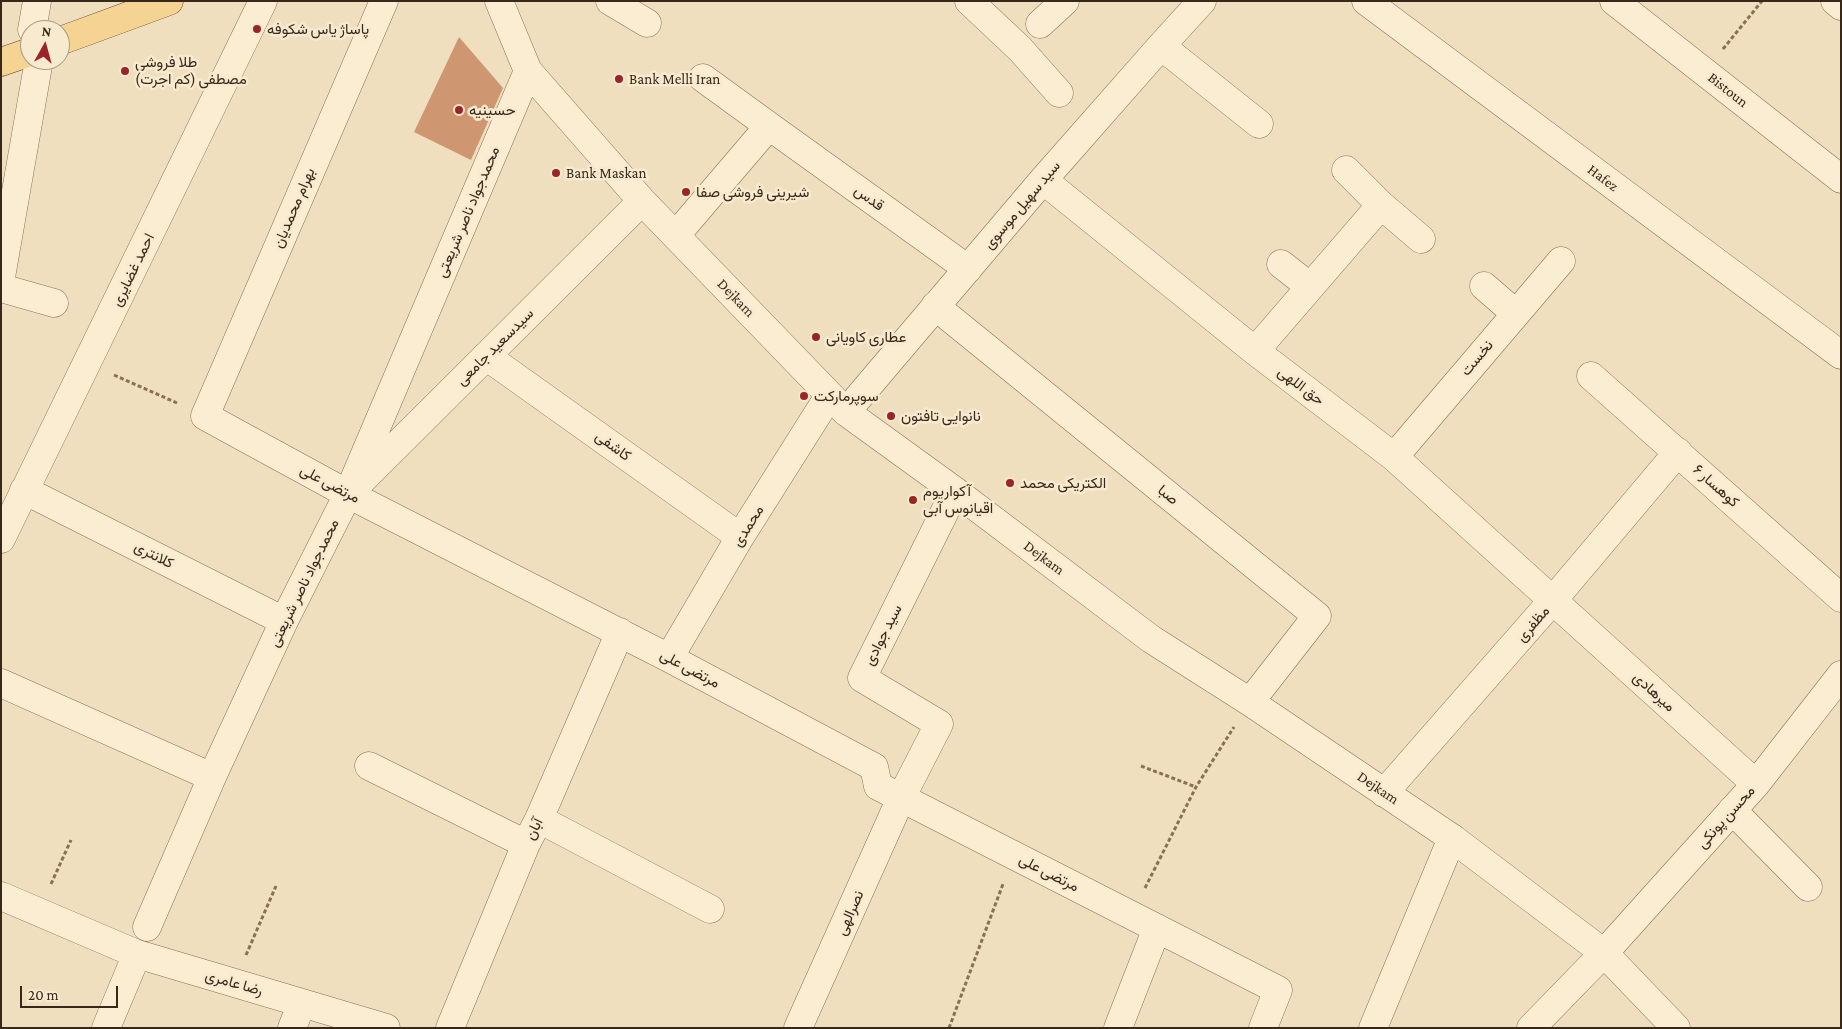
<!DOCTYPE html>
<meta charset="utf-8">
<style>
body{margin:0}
#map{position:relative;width:1842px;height:1029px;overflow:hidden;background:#f0dfbe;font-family:"Crimson Pro",serif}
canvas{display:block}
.frame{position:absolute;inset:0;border:2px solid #37281b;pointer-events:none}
.north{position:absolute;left:20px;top:20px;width:50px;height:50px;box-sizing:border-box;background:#f7eace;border:1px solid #aa9c86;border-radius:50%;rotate:7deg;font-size:14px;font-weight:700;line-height:20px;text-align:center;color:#37281b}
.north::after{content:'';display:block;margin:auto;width:18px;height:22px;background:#9a2428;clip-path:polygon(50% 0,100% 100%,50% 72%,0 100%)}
.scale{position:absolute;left:20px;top:986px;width:98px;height:22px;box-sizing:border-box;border:2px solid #37281b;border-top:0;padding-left:6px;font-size:15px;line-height:18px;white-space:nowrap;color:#37281b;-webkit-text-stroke:4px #f7eace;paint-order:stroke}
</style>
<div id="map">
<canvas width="1842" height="1029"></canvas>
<div class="frame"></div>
<div class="north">N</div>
<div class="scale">20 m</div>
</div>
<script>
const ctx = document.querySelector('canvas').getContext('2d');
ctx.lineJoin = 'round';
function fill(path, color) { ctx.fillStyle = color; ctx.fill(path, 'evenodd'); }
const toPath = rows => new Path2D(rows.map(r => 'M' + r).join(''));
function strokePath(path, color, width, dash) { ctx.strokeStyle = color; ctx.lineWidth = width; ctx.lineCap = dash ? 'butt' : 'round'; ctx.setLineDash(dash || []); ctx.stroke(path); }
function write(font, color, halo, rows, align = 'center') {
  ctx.font = font + ' "Crimson Pro",Vazirmatn,serif'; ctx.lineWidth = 5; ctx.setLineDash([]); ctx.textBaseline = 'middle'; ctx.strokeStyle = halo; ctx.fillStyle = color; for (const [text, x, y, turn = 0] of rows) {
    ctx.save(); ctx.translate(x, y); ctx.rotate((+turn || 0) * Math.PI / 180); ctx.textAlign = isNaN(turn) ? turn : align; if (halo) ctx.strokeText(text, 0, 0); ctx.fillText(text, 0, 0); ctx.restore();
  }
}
fill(toPath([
 [459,37,503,88,471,160,414,132]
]), '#cf9672');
const minor = toPath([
 [384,1,205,416,348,494,669,658,874,767,878,786,1278,990,1263,1028],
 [499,1,528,71,642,201,846,412,955,491,1151,639,1250,702,1452,838,1604,953,1676,1028],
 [610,1,647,23],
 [969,1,1020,49,1059,93],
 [1366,1,1841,355],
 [1614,1,1841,179],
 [1835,1,1841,6],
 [1040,24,1065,1],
 [32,30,37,1],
 [1161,46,1259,124],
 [703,78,769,126],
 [1346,170,1381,205,1421,239],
 [1043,180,1255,351,1394,457,1756,784],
 [676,235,769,126,968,269],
 [1281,264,1309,286],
 [1,277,39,60],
 [1484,286,1515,313],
 [1,288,54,303],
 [935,306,1317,616,1250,702],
 [1255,351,1381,205],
 [486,356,740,537],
 [1591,376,1841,598],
 [846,412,1043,180,1161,46,1202,1],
 [1394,457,1561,261],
 [358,484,642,201],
 [24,490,284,621],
 [1,539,263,1],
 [669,658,740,537,829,396],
 [1,683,212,777],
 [369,766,526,844],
 [1384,793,1553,600,1678,452],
 [1732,810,1808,887],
 [539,819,710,909],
 [1,896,137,954,386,1028],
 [147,927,212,777,284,621,348,494,528,71],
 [106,1028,137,954],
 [292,1028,302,1003],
 [450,1028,526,844,539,819,620,632],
 [798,1028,901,798,939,724,862,678,955,491],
 [1118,1028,1157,928],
 [1373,1028,1452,838],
 [1531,1028,1604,953,1756,784,1841,675]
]);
const major = toPath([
 [60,41,169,1],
 [1,62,30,52]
]);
strokePath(minor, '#896f56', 29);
strokePath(major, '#563e2b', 29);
strokePath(toPath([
 [1723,49,1762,1],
 [114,375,177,403],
 [1141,766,1196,787],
 [51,884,71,840],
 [1145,888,1196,787,1234,727],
 [246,955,276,886],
 [949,1028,1003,884]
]), '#896f56', 3, [4, 2.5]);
strokePath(minor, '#faedd2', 28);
strokePath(major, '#f5d493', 28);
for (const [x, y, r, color] of [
 [257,29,5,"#9a2428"],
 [125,71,5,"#9a2428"],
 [619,79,5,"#9a2428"],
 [459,110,5,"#9a2428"],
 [556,173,5,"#9a2428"],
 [686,192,5,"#9a2428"],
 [816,337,5,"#9a2428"],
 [804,396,5,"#9a2428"],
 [891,416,5,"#9a2428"],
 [1010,483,5,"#9a2428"],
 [913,500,5,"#9a2428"]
]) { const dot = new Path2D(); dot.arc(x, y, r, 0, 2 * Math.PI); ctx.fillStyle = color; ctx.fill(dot); strokePath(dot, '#f7eace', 2); }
write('15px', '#37281b', '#f7eace', [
 ["پاساژ یاس شکوفه",267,29],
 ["طلا فروشی",135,62],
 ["مصطفی (کم اجرت)",135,79],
 ["Bank Melli Iran",629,79],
 ["حسینیه",469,110],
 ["Bank Maskan",566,173],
 ["شیرینی فروشی صفا",696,192],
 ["عطاری کاویانی",826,337],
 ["سوپرمارکت",814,396],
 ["نانوایی تافتون",901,416],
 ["الکتریکی محمد",1020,483],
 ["آکواریوم",923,491],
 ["اقیانوس آبی",923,508]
], 'left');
write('15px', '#37281b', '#f7eace', [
 ["Bistoun",1728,90,38],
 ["Hafez",1603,178,37],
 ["قدس",869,198,36],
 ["سید سهیل موسوی",1022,205,-50],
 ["بهرام محمدیان",294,208,-67],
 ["محمدجواد ناصر شریعتی",468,212,-67],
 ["احمد غضایری",133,270,-64],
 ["Dejkam",736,298,46],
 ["سیدسعید جامعی",495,347,-45],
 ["نخست",1477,358,-50],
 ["حق اللهی",1301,386,37],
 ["کاشفی",613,446,36],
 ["مرتضی علی",330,484,28],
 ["کوهسار ۶",1716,486,42],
 ["صبا",1168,495,39],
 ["محمدی",748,526,-58],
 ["کلانتری",154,555,27],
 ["Dejkam",1044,558,37],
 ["محمدجواد ناصر شریعتی",304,583,-64],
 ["مظفری",1533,624,-49],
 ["سید جوادی",883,635,-63],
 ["مرتضی علی",690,669,28],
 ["میرهادی",1654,692,42],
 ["Dejkam",1378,788,34],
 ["محسن پونکی",1726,817,-48],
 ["آبان",534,829,-64],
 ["مرتضی علی",1049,873,27],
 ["نصرالهی",850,913,-66],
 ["رضا عامری",234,983,16]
]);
</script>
